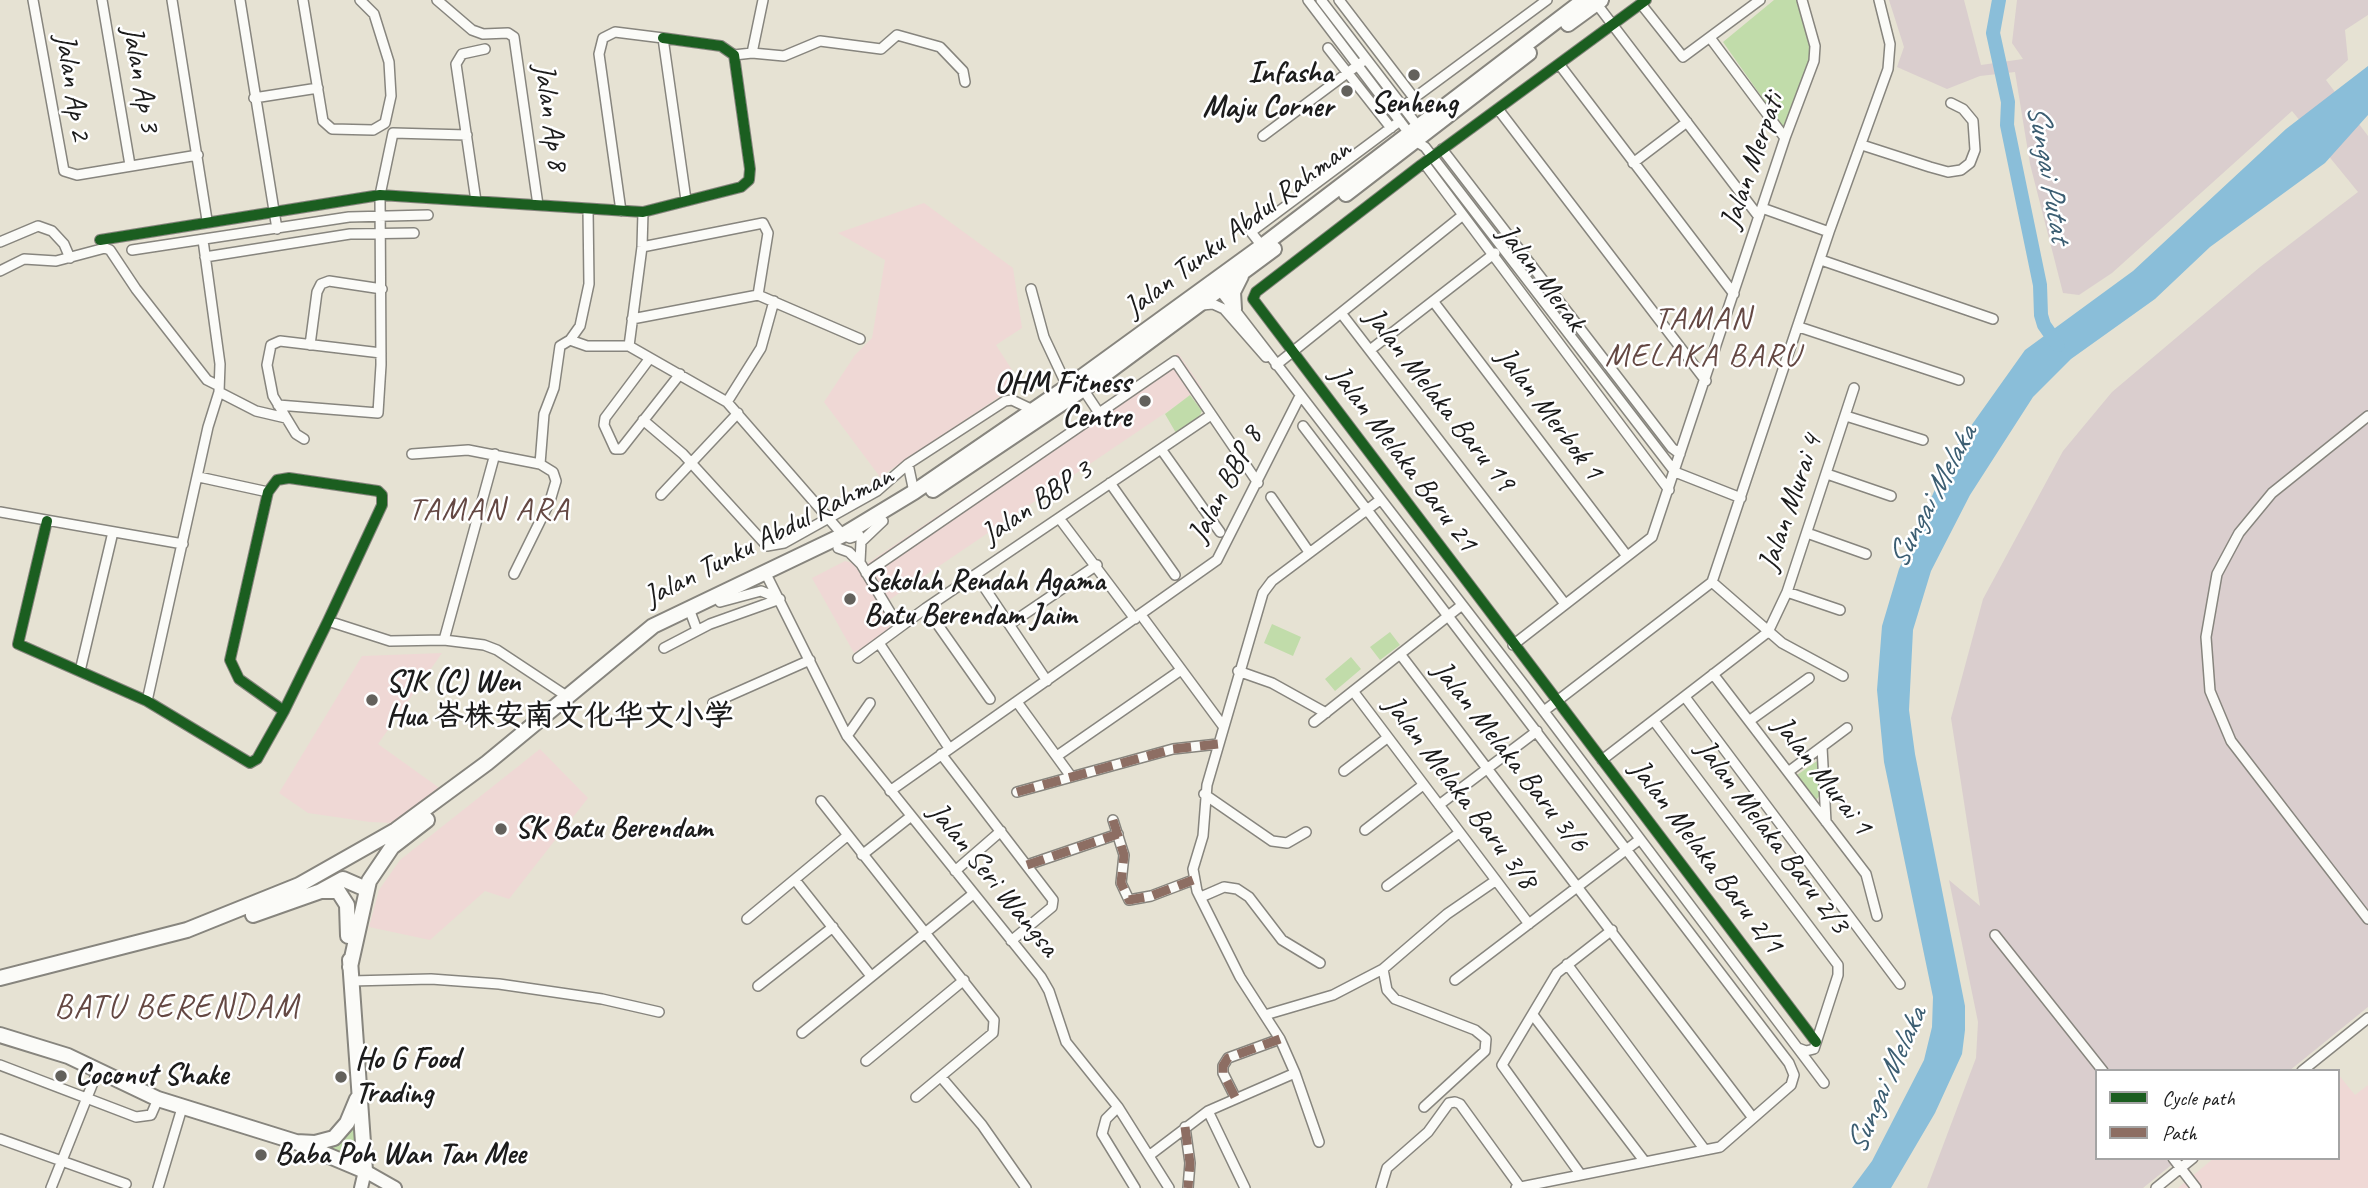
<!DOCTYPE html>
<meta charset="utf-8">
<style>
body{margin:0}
#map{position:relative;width:2368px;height:1188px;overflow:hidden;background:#e6e2d3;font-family:Caveat,sans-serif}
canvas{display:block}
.legend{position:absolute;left:2095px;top:1069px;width:245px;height:91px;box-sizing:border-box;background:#fff;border:2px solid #a4a4a4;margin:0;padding:9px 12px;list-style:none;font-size:21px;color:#1c1c1c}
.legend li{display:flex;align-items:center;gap:14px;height:35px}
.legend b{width:35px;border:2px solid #a4a4a4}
</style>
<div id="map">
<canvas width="2368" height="1188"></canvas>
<ul class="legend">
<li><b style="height:9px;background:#1b5e20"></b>Cycle path</li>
<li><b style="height:9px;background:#8d6e63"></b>Path</li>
</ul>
</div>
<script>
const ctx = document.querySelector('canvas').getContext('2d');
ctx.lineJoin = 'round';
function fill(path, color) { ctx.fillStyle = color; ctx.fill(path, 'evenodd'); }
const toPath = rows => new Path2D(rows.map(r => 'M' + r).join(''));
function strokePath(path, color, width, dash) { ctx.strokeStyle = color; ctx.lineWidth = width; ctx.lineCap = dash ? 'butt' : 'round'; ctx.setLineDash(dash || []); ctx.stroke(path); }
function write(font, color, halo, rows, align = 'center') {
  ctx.font = font + ' Caveat,"LXGW WenKai TC",sans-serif'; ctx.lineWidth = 5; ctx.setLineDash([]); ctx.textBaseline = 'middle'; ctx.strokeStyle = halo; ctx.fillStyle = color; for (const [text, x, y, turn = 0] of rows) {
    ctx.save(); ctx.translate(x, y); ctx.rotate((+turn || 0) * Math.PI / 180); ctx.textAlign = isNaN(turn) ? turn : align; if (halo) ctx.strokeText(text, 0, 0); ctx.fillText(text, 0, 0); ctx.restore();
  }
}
fill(toPath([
 [924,203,1013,268,1022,328,996,345,1014,373,1011,389,880,477,824,402,855,355,872,338,885,260,838,233],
 [1178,353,1202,388,889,600,865,565],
 [845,561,853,563,891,620,888,631,854,653,812,578],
 [442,653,378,744,445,792,395,823,370,822,308,813,279,793,362,656],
 [540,749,588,798,509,899,485,891,430,940,369,927,379,890,400,860],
 [2338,1074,2355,1095,2368,1085,2368,1188,2178,1188,2214,1158,2338,1158]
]), '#efd8d5');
fill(toPath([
 [1889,0,1964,0,1981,65,2023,59,2012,43,2017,0,2368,0,2368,15,2345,30,2348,60,2326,80,2368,136,2368,1007,2289,1071,2097,1071,2097,1158,2180,1158,2143,1188,1927,1188,1976,1058,1978,1022,1949,880,1980,906,1951,718,1983,599,2063,451,2112,392,2260,267,2358,192,2292,111,2112,273,2079,295,2063,293,2030,164,2015,72,1980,76,1947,89,1897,67,1904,47]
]), '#dacece');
fill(toPath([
 [1774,0,1800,0,1812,57,1785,130,1723,42],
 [1190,395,1202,411,1199,417,1176,433,1165,414],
 [1272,624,1301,637,1293,656,1264,643],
 [1390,632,1400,645,1380,660,1370,647],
 [1351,657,1361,669,1335,691,1325,679],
 [1817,761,1821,794,1816,800,1797,775],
 [358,1122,361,1163,325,1149,339,1143]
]), '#c1dcaa');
fill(toPath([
 [2368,66,2368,115,2325,163,2210,247,2155,299,2071,359,2033,397,1970,495,1931,571,1913,630,1909,710,1915,754,1965,1006,1965,1030,1962,1054,1935,1113,1891,1188,1852,1188,1872,1161,1924,1060,1932,1027,1933,997,1884,762,1877,690,1882,626,1899,569,1951,454,2025,350,2133,271,2286,129]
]), '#8abed9');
strokePath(toPath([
 [1999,0,1993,33,2008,102,2007,125,2040,285,2041,315,2044,325,2058,345]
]), '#8abed9', 14);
const street = toPath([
 [33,0,64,171,77,175,198,155],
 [102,0,130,165],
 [172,0,207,220],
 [240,0,277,229],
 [303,0,323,121,332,129,373,130,385,123,391,96,389,62,374,14,360,0],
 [437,0,472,30,483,34,508,33,514,37,538,205],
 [1308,0,1415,141,1425,147,1675,472,1741,498],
 [1321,0,1420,129],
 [1339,0,1414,98],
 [1646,0,1421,165,1256,292,1253,299,1816,1042],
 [1596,3,1759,217],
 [1641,4,1683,57,1760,0],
 [1711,39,1785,138],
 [1328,48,1391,128],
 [752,53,763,0],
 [734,55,752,53,784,56,820,41,881,49,897,35,940,47,963,71,965,82],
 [1559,64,1734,294],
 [254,98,318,88],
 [1402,107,1547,0],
 [1498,109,1706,381],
 [1263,136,1362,62],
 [1862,145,1930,167,1948,172,1961,170,1970,163,1975,150,1973,121,1963,109,1951,103],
 [1442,149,1672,448,1680,454],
 [1424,163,1669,490],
 [1633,163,1687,122],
 [476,201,456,64,462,54,485,49],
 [1762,208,1829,232],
 [621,211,599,54,603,38,615,32,663,38,686,200],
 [643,212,642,247,629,346,727,402,843,535,850,538,859,535],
 [100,240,380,195,643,212,741,187,749,180,750,169,734,55,721,46,663,38],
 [0,242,38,226,52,231,64,244,70,258],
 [1262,246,1251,232,1400,121],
 [642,247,763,223,768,233,758,295],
 [132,250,349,217,428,215],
 [205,257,350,234,414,233],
 [1821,260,1993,319],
 [0,271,24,259,56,261,105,248,110,250,136,289,207,380,219,386],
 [1218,288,1524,685,1824,1083],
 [1031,289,1044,337,1067,386],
 [1433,301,1627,556],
 [1202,305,1213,304,1224,309,1266,357],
 [1341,313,1565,604],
 [632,319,758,295,860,339],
 [1799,327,1959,380],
 [570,340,580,326,589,284,588,209],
 [310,345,317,292,321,284,329,281,382,289],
 [1370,350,1495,253],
 [650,358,605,418,604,425,615,449,621,449,680,374],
 [1276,365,1463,215],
 [1083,389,1099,413],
 [219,392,256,411,286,418],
 [727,402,761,348,774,301],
 [278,405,378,413,381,365,380,195,393,133,467,135],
 [1846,416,1923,440],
 [2368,416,2272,493,2239,533,2217,574,2206,637,2210,691,2231,741,2368,919],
 [643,420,683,454,767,546,784,543,877,491,908,464],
 [1303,426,1789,1063,1794,1075,1791,1085,1720,1147,1516,1188],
 [304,439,296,434,273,396,267,365,271,345,280,341,381,353],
 [1161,449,1220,532],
 [412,454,468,450,540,464,553,472,556,481,550,501,514,574],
 [540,464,544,414,554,388,560,346,570,340,587,346,629,346],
 [1827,474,1891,496],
 [199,477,268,492],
 [1110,483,1175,575],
 [914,492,908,464,1005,401,1012,400,1033,410],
 [661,495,738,413],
 [1271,497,1309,552],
 [0,512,183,544],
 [1059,518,1135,619],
 [47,521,18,644,147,701,250,763,257,759,284,711,328,621,382,505,382,495,378,491,289,478,277,480,268,492,230,660,239,679,284,711],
 [1807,533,1866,554],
 [838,548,849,552,861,564,899,627],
 [860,562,861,542,883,521],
 [765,572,847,736,1041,977,1049,991,1066,1042,1118,1107,1169,1188],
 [866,573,1175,361,1258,483],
 [976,575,1047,681],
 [1712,582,1782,643,1843,676],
 [1787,592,1840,610],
 [720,602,761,591,778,598],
 [926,608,990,699],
 [691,614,697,630],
 [1141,615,1223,726],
 [328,621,390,641,444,640,484,645,497,650,568,697],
 [1010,624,1097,565],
 [444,640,495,454],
 [879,643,949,748],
 [1513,645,1652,537,1785,138,1814,61,1815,46,1802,0],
 [664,648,710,624,780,599],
 [1400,654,1753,1118],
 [858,658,926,608,1211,415],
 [80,671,113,532],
 [1238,671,1272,683,1326,713],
 [1713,674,1866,874,1877,916],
 [1353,691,1529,924],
 [1685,697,1900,984],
 [147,701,208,427,219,392,220,364,203,240],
 [1017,702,1070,775],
 [713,703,810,660],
 [1544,711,1712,582,1829,232,1888,69,1890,44,1879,0],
 [1654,721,1838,965,1838,975,1814,1049,1806,1051,1798,1048],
 [1749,721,1809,678],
 [1314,722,1462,605],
 [847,736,870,703],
 [1822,747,1826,822],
 [941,754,1053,900,1052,907,1011,941],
 [1057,756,1181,670],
 [1602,760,1768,632,1787,592,1854,388],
 [1344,771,1387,738],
 [1788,772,1847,728],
 [890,791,1217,560,1300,396],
 [1017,792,1173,749,1218,744],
 [1204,794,1272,841,1287,843,1306,832],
 [821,801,994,1020,993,1033,916,1097],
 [1439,805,1537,731],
 [1113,820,1124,855,1121,883,1129,900,1151,896,1193,880],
 [1365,830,1423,785],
 [862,855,910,817],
 [1027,865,1118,834],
 [955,871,1001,831],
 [795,880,871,976],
 [1387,886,1459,833],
 [1201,897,1224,887,1237,889,1249,897,1282,940,1320,963],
 [747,919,847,836],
 [1995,935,2103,1071],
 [1567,964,1705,1150],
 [1383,969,1387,990,1395,999,1475,1030,1486,1039,1485,1051,1424,1107],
 [1455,980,1639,840],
 [351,981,431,979,499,984,602,999,659,1012],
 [758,986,833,927],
 [1265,1015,1333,995,1383,969,1447,914,1495,881],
 [1533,1015,1645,1162],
 [802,1033,973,894],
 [866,1061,964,980],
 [0,1065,136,1117,151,1115,158,1099],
 [2302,1071,2368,1018],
 [1295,1073,1319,1142],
 [941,1077,982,1125,1026,1188],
 [1235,1097,1223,1073,1223,1066,1228,1058,1280,1039],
 [1118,1107,1106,1119,1102,1134,1135,1188],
 [1208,1111,1245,1188],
 [1185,1127,1190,1163,1188,1188],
 [0,1139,126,1184],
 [1150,1155,1208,1111,1295,1073,1280,1039,1240,977,1197,891,1193,869,1203,836,1207,785,1263,593,1272,581,1380,500],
 [2173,1158,2196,1188],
 [1581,1175,1502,1065,1557,973,1612,930],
 [51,1188,98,1070],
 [158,1188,182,1108],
 [1381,1188,1387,1168,1428,1132,1449,1103,1455,1102,1460,1104,1520,1187],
 [2156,1188,2193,1158]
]);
const secondary = toPath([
 [361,1188,365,1171,395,1188]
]);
const primary = toPath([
 [1568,24,1601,0],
 [1346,194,1529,53],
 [1234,309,1233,292,1241,276],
 [933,490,1104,375,1274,249],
 [321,891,343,879,366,889],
 [253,915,321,891,338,891,347,905,348,936],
 [350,967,369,881,392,847,427,820],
 [0,978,187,930,299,885,396,830,487,763,653,626,843,535,914,492,1083,376,1262,246,1584,0],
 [0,1035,68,1056,158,1099,296,1142,315,1143,334,1138,347,1123,357,1099],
 [296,1142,365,1171,350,960]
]);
strokePath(street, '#87857e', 12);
strokePath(secondary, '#87857e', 16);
strokePath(primary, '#87857e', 18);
strokePath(street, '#fbfbf8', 9);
strokePath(secondary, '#fbfbf8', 12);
strokePath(primary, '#fbfbf8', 14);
strokePath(toPath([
 [1017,792,1173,749,1218,744],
 [1113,820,1124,855,1121,883,1129,900,1151,896,1193,880],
 [1027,865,1118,834],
 [1235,1097,1223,1073,1223,1066,1228,1058,1280,1039],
 [1185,1127,1190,1163,1188,1188]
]), '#8d6e63', 9, [18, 9]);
strokePath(toPath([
 [1646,0,1421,165,1256,292,1253,299,1816,1042],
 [100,240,380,195,643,212,741,187,749,180,750,169,734,55,721,46,663,38],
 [47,521,18,644,147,701,250,763,257,759,284,711,328,621,382,505,382,495,378,491,289,478,277,480,268,492,230,660,239,679,284,711]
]), '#1b5e20', 10);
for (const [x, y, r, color] of [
 [1414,75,7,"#63615c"],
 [1347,91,7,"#63615c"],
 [1145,401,7,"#63615c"],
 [850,599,7,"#63615c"],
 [372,700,7,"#63615c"],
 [501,829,7,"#63615c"],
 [61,1076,7,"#63615c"],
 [341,1077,7,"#63615c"],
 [261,1155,7,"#63615c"]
]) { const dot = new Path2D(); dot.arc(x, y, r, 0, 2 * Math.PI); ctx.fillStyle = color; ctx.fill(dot); strokePath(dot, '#fff', 2.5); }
write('bold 30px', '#1c1c1c', '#fff', [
 ["Infasha",1333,74,"right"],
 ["Maju Corner",1333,108,"right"],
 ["Senheng",1414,104,"center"],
 ["OHM Fitness",1131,384,"right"],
 ["Centre",1131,418,"right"],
 ["Sekolah Rendah Agama",864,582],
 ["Batu Berendam Jaim",864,616],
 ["SJK (C) Wen",386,683],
 ["Hua 峇株安南文化华文小学",386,717],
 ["SK Batu Berendam",515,829],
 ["Ho G Food",355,1060],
 ["Trading",355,1094],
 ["Coconut Shake",75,1076],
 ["Baba Poh Wan Tan Mee",275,1155]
], 'left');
write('30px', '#1c1c1c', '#fff', [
 ["Jalan Ap 3",140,79,80],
 ["Jalan Ap 2",72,87,81],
 ["Jalan Ap 8",550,117,82],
 ["Jalan Merpati",1753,161,-71],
 ["Jalan Tunku Abdul Rahman",1238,229,-37],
 ["Jalan Merak",1541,278,53],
 ["Jalan Melaka Baru 19",1439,400,52],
 ["Jalan Merbok 1",1549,414,53],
 ["Jalan Melaka Baru 21",1403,459,53],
 ["Jalan BBP 8",1226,485,-62],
 ["Jalan BBP 3",1037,503,-34],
 ["Jalan Murai 4",1791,503,-71],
 ["Jalan Tunku Abdul Rahman",769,537,-27],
 ["Jalan Melaka Baru 3/6",1510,757,52],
 ["Jalan Murai 1",1822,776,52],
 ["Jalan Melaka Baru 3/8",1460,793,53],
 ["Jalan Melaka Baru 2/3",1772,837,53],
 ["Jalan Melaka Baru 2/1",1706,857,53],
 ["Jalan Seri Wangsa",993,880,51]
]);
write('italic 32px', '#3c5e72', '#fff', [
 ["Sungai Putat",2048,173,80],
 ["Sungai Melaka",1933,497,-62],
 ["Sungai Melaka",1887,1081,-66]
]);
ctx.letterSpacing = '2px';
write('32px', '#644843', '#fff', [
 ["TAMAN",1703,320],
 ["MELAKA BARU",1703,357],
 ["TAMAN ARA",489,511]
]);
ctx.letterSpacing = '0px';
ctx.letterSpacing = '2px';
write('33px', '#644843', '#fff', [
 ["BATU BERENDAM",177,1008]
]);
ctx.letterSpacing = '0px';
</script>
